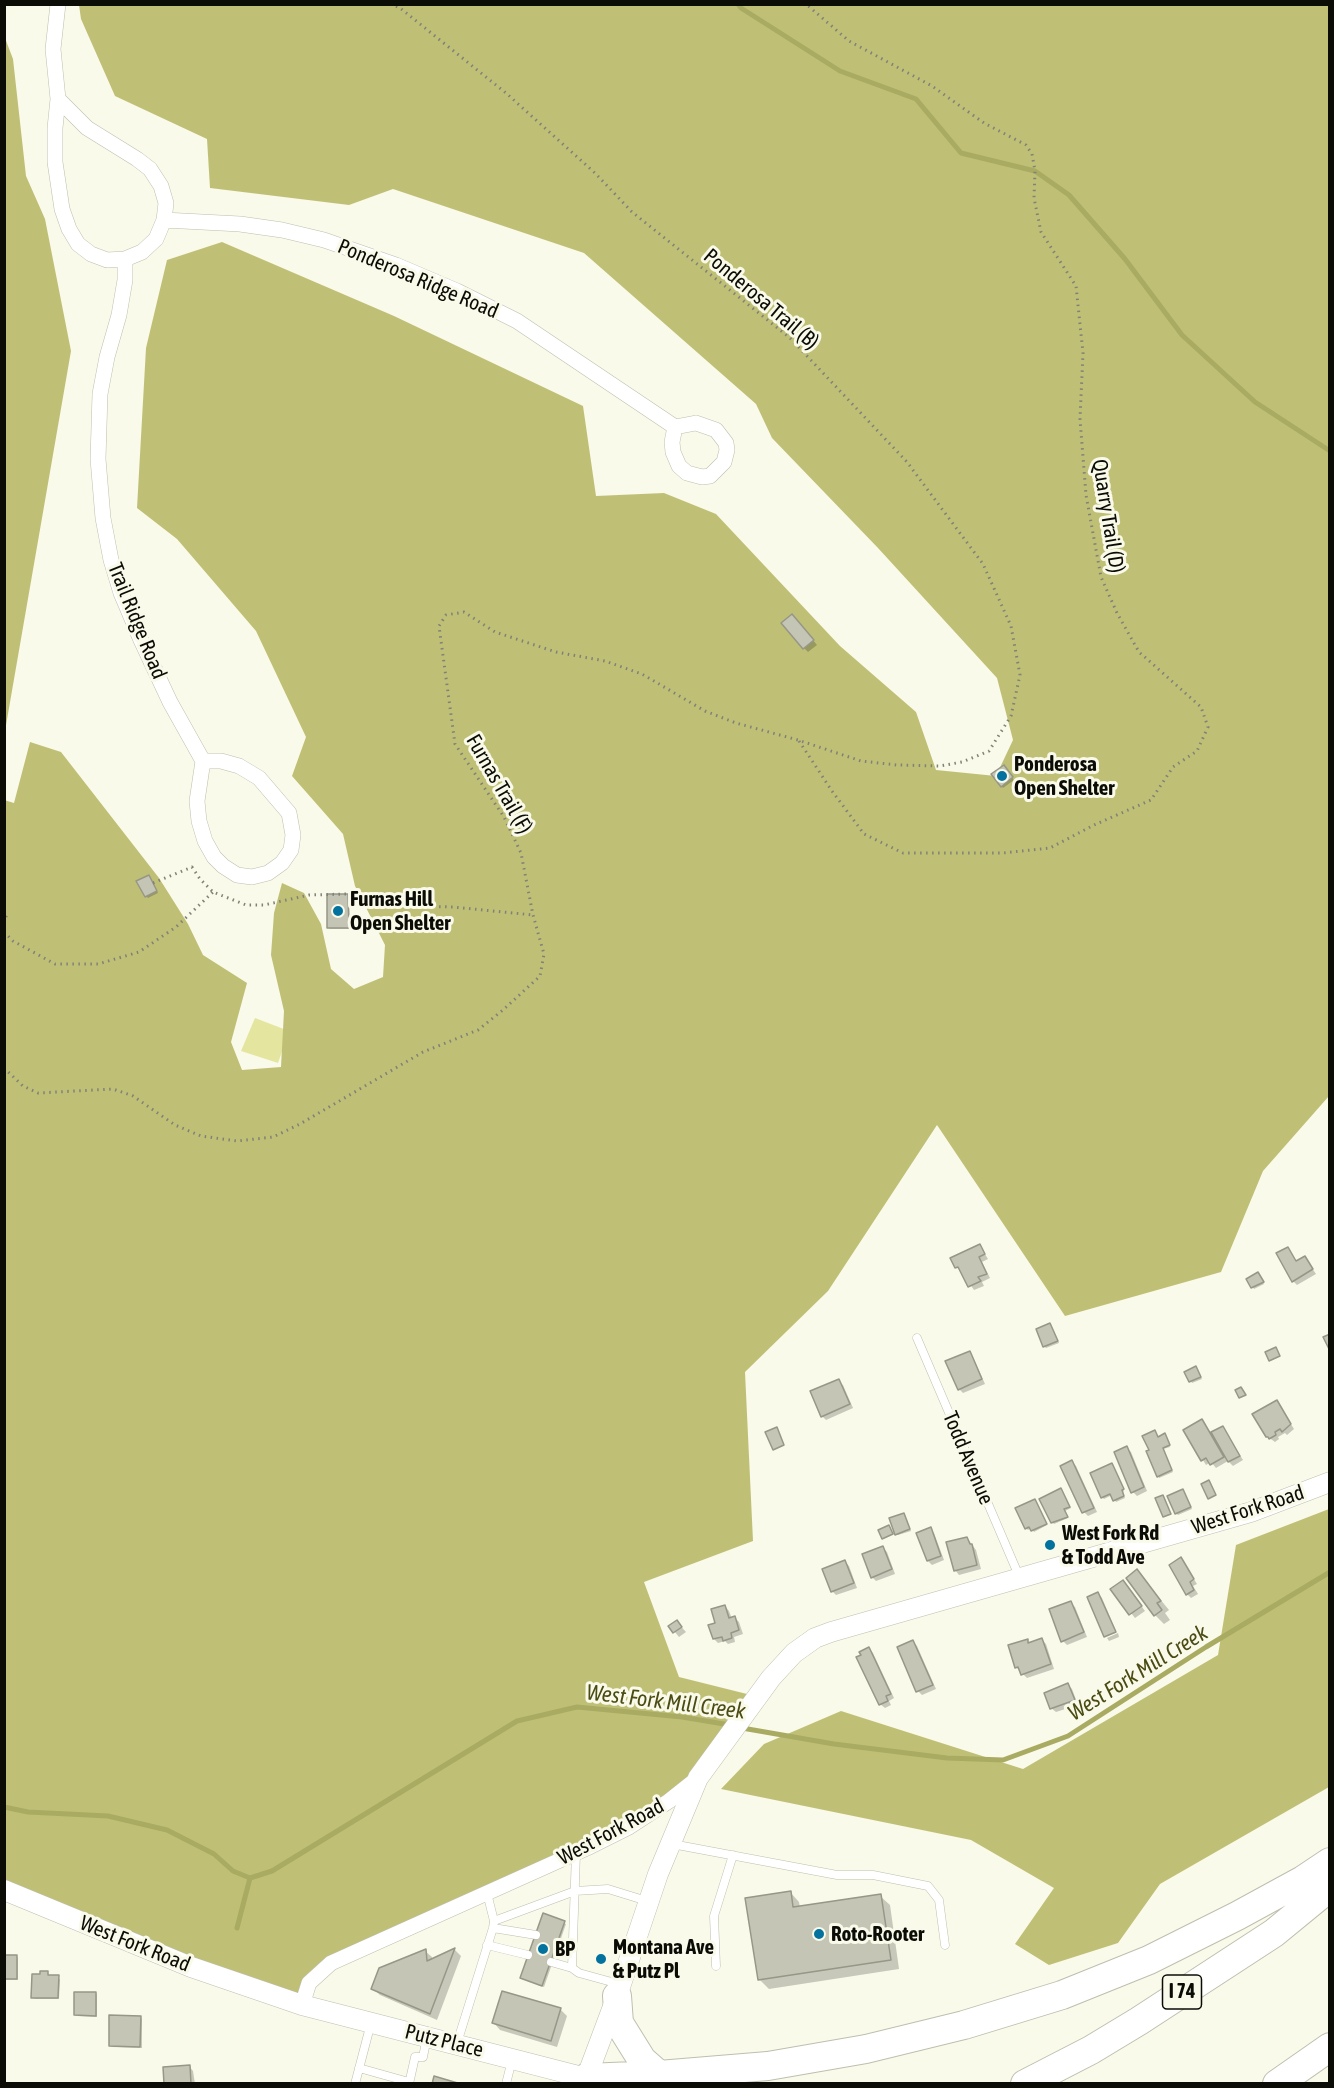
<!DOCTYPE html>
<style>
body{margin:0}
#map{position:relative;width:1334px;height:2088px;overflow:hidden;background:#f9fae9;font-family:"Asap Condensed",sans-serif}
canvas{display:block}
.frame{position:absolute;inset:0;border:6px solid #0c0c07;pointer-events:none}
</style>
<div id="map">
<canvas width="1334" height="2088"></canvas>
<div class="frame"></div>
</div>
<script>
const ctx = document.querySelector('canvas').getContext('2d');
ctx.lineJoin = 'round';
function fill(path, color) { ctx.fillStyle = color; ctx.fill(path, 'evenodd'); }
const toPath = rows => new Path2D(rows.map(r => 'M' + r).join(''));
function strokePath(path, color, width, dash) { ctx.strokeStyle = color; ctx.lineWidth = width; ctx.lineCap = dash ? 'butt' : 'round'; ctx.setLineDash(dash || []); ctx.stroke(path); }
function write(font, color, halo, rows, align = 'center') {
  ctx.font = font + ' "Asap Condensed",sans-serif'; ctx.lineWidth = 6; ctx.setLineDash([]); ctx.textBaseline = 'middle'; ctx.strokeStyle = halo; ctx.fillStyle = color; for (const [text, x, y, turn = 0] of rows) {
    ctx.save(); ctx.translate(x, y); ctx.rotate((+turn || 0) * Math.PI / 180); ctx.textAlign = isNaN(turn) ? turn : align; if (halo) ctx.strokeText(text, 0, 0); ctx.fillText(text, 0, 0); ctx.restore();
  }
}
fill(toPath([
 [255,1018,289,1031,278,1063,241,1051]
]), '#e4e6a0');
fill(toPath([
 [79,5,1329,5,1329,1096,1263,1171,1221,1272,1065,1316,937,1125,828,1291,745,1372,753,1541,644,1582,679,1677,759,1697,669,1801,331,1963,302,2005,5,1890,4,800,14,803,30,742,61,752,159,878,188,924,203,955,247,983,231,1042,242,1070,281,1067,284,1011,271,955,274,913,282,883,304,893,321,924,331,969,354,989,383,977,385,945,355,886,343,834,292,776,306,737,256,631,177,539,137,508,146,348,167,260,222,242,394,316,583,406,596,496,664,493,716,514,840,646,916,712,936,770,996,776,1013,740,997,678,878,548,772,438,756,404,584,253,393,189,349,205,210,188,207,139,115,96,81,19],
 [5,38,13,59,26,176,45,219,71,351,5,731],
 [1329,1509,1329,1787,1160,1884,1118,1943,1049,1965,1015,1944,1054,1888,971,1840,721,1789,764,1744,841,1711,1023,1769,1218,1655,1236,1545]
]), '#bfc076');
fill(toPath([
 [796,620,817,645,808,652,804,648],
 [1004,767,1014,780,1003,788,993,775],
 [150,878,158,893,148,898,146,896],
 [347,895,349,897,350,929,330,929,329,928],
 [980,1246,988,1259,982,1262,990,1278,982,1282,984,1286,974,1290,961,1271,956,1267],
 [1288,1249,1297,1262,1305,1258,1316,1274,1297,1285,1293,1281],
 [1260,1276,1264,1284,1254,1289,1248,1279],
 [1050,1324,1059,1343,1046,1348,1044,1346],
 [969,1353,973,1357,985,1384,963,1393,959,1389],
 [1197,1370,1202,1379,1192,1383,1186,1373],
 [838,1381,843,1385,853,1408,826,1420,822,1416],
 [1276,1401,1294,1429,1287,1435,1285,1433,1278,1437,1279,1439,1275,1442,1268,1437],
 [1202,1421,1211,1434,1223,1428,1243,1460,1233,1466,1228,1461,1216,1468,1211,1462,1206,1465,1185,1431],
 [1166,1437,1170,1447,1163,1449,1173,1472,1159,1478,1151,1451,1158,1438],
 [1127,1448,1131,1452,1147,1491,1137,1496,1133,1492],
 [1072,1462,1076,1466,1097,1512,1088,1516,1084,1512],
 [1113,1467,1124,1491,1122,1492,1125,1498,1116,1502,1112,1495,1104,1499,1102,1497],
 [1062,1491,1071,1508,1065,1511,1068,1518,1054,1524,1052,1522],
 [1183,1491,1192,1509,1178,1515,1176,1513],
 [1036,1502,1047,1525,1034,1532,1031,1528,1028,1530,1026,1528],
 [904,1515,911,1531,898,1535,896,1534],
 [930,1529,934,1533,944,1560,932,1565,928,1561,918,1534],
 [967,1538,976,1550,981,1569,959,1575,955,1570],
 [883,1548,887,1552,895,1574,876,1581,872,1577],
 [1181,1559,1197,1584,1193,1586,1198,1594,1191,1598,1187,1594],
 [845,1562,849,1566,857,1588,836,1595,832,1591],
 [1137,1571,1169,1610,1165,1613,1170,1620,1164,1624,1155,1615,1128,1578],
 [1127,1586,1145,1611,1135,1618,1112,1589],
 [1098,1593,1102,1598,1116,1631,1105,1635],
 [1070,1603,1075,1607,1087,1637,1067,1645,1063,1641],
 [725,1606,729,1611,732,1619,735,1618,739,1622,743,1634,734,1637,735,1642,728,1644,725,1641,718,1643,714,1639,717,1624],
 [677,1622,686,1632,679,1637,670,1626],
 [1118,1633,1119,1637,1109,1641,1107,1638],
 [1042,1640,1046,1644,1054,1669,1027,1678,1016,1667,1028,1641,1031,1643],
 [913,1642,917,1646,936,1689,922,1695,918,1691],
 [869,1649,873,1653,894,1698,889,1701,891,1705,885,1708,880,1704],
 [1068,1685,1072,1689,1078,1705,1056,1712,1051,1708],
 [790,1892,799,1902,800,1908,880,1896,890,1905,899,1969,769,1989,759,1979],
 [544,1915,566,1924,544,1987,522,1978],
 [455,1950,461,1956,437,2020,380,1995,373,1989,425,1951,432,1957,432,1961],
 [4,1956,16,1956,18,1958,18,1980,4,1980],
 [48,1972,49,1977,60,1979,59,1999,35,1999,33,1997],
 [96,1993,97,1995,97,2017,77,2016,75,2015],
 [560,2009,567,2016,557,2047,500,2030,494,2023],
 [140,2017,142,2019,142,2048,112,2047,110,2046],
 [189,2066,193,2071,195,2084,166,2084]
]), '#0003');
strokePath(toPath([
 [738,4,741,8,840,71,916,99,961,153,1035,171,1069,195,1125,259,1182,335,1255,402,1330,451],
 [742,1728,834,1744,947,1758,1003,1760,1068,1736,1206,1647,1330,1572],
 [4,1807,28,1812,108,1816,167,1830,214,1854,233,1871,250,1878,272,1871,517,1721,577,1707,682,1717,730,1725],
 [237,1928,250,1878]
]), '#aaab62', 5);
const building = toPath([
 [792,614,814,640,803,649,781,623,792,614],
 [1004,765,1013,777,1001,787,991,774,1004,765],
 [149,875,157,891,145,897,136,881,149,875],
 [327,894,348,894,349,928,327,928,327,894],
 [980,1244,985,1254,979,1257,987,1274,978,1277,981,1281,968,1287,958,1267,955,1268,950,1258,980,1244],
 [1288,1247,1296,1261,1305,1256,1313,1269,1292,1282,1276,1253,1288,1247],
 [1258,1272,1264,1282,1251,1288,1246,1279,1258,1272],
 [1050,1323,1058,1341,1043,1347,1036,1329,1050,1323],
 [1330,1334,1330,1351,1323,1337,1330,1334],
 [1276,1347,1280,1356,1269,1361,1265,1352,1276,1347],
 [970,1351,982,1379,958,1390,945,1361,970,1351],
 [1196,1366,1201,1377,1189,1382,1184,1372,1196,1366],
 [839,1379,850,1404,821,1417,810,1391,839,1379],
 [1241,1387,1246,1395,1239,1398,1235,1390,1241,1387],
 [1277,1400,1291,1424,1282,1432,1280,1429,1275,1432,1276,1435,1269,1439,1268,1437,1266,1437,1252,1414,1277,1400],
 [1202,1419,1224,1457,1210,1465,1206,1458,1201,1461,1183,1430,1202,1419],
 [1223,1426,1240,1456,1228,1462,1211,1432,1223,1426],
 [777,1427,784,1445,773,1450,765,1432,777,1427],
 [1155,1430,1158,1437,1165,1433,1170,1445,1163,1448,1172,1470,1157,1477,1146,1451,1149,1450,1142,1436,1155,1430],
 [1127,1446,1144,1487,1131,1493,1114,1452,1127,1446],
 [1072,1460,1094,1508,1082,1513,1060,1466,1072,1460],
 [1112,1463,1124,1489,1122,1490,1124,1496,1113,1501,1110,1494,1101,1498,1090,1473,1112,1463],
 [1209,1480,1216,1495,1208,1499,1201,1484,1209,1480],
 [1061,1488,1070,1507,1064,1509,1068,1517,1051,1523,1039,1499,1061,1488],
 [1183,1489,1191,1507,1175,1514,1167,1496,1183,1489],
 [1163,1495,1171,1514,1163,1517,1155,1498,1163,1495],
 [1035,1499,1047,1524,1031,1531,1029,1527,1025,1529,1015,1508,1035,1499],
 [904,1513,910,1529,895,1535,889,1518,904,1513],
 [889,1525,893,1534,882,1539,878,1530,889,1525],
 [931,1527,941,1556,927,1561,916,1533,931,1527],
 [967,1537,970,1544,972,1544,977,1565,954,1571,946,1542,967,1537],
 [883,1546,892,1569,871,1578,862,1554,883,1546],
 [1181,1557,1194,1579,1190,1582,1194,1590,1186,1595,1169,1565,1181,1557],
 [845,1560,854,1583,831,1592,822,1569,845,1560],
 [1137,1569,1161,1601,1157,1603,1162,1610,1154,1616,1126,1578,1137,1569],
 [1123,1580,1142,1606,1129,1615,1110,1589,1123,1580],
 [1098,1592,1116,1632,1104,1637,1087,1597,1098,1592],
 [1071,1601,1084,1632,1061,1642,1049,1609,1071,1601],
 [725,1605,729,1618,735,1616,739,1630,731,1633,732,1638,723,1641,722,1637,713,1639,708,1625,715,1623,711,1609,725,1605],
 [677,1620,682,1627,673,1633,668,1626,677,1620],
 [1042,1638,1051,1664,1021,1675,1018,1667,1015,1668,1008,1645,1028,1639,1028,1643,1042,1638],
 [913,1640,933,1685,916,1692,897,1647,913,1640],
 [869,1647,891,1694,886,1696,888,1701,879,1705,856,1657,861,1655,859,1652,869,1647],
 [1068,1683,1075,1700,1050,1709,1044,1693,1068,1683],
 [791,1891,793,1907,881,1894,891,1960,758,1980,745,1898,791,1891],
 [543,1913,565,1921,542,1986,520,1978,543,1913],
 [455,1948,430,2014,371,1989,379,1968,426,1949,427,1961,455,1948],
 [4,1955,17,1955,17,1979,4,1979,4,1955],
 [40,1971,48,1971,48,1975,59,1975,58,1998,31,1998,32,1974,40,1974,40,1971],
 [502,1991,561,2008,551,2041,492,2023,502,1991],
 [74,1992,96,1992,96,2016,74,2015,74,1992],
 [109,2015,141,2016,140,2047,109,2046,109,2015],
 [190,2065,191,2084,164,2084,163,2067,190,2065],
 [434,2076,461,2084,432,2084,434,2076]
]);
fill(building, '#c4c5b4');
strokePath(building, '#969787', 1.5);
const service = toPath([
 [917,1338,1019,1576],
 [672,1844,837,1875,873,1875,928,1886,939,1900,945,1945],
 [576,1853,572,1968,579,1973,619,1984],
 [494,1921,575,1891,608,1889,647,1901],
 [493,1928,536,1935],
 [558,1942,573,1948],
 [487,1945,528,1955],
 [551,1962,572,1968],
 [716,1966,714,1916,733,1855],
 [457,2043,493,1928,494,1921,487,1893],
 [359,2068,409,2082],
 [355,2084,371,2023],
 [409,2084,415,2057,423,2057,427,2037],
 [506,2084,512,2060]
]);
const minor = toPath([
 [58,4,53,49,58,99,55,128,55,162,62,209,69,229,78,244,91,254,107,260,125,259,142,252,156,239,164,220,166,203,161,186,150,169,137,159,87,128,58,99],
 [164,220,240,224,282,230,324,240,396,265,457,291,517,321,675,427],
 [125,259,125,280,119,315,107,357,100,394,98,459,103,518,111,560,121,593,141,640,170,702,203,761,197,801,199,821,205,841,214,857,223,866,237,875,252,877,268,873,282,863,291,850,293,835,289,813,259,778,239,766,221,761,203,761],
 [696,423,716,430,726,443,727,450,724,462,710,476,702,477,687,473,679,466,673,452,672,442,675,427,696,423],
 [302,2005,309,1983,331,1963,587,1848,629,1827,669,1801,698,1778]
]);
const tertiary = toPath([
 [4,1890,191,1967,302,2005,586,2078],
 [584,2084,617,1996,658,1874,698,1778,771,1678,794,1653,815,1638,831,1632,1251,1512,1330,1482]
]);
const motorway = toPath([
 [617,1996,619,2023,642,2060,659,2075],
 [586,2078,659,2075,768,2066,866,2049,964,2025,1062,1995,1149,1960,1237,1916,1303,1880,1330,1862],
 [1025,2084,1091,2050,1139,2021,1274,1933,1330,1887],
 [1277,2084,1330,2047]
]);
strokePath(service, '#bebfaf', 9);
strokePath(minor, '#bebfaf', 16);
strokePath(tertiary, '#bebfaf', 21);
strokePath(motorway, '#bebfaf', 30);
strokePath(toPath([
 [799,741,832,791,864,834,903,853,1003,853,1050,848,1094,825,1151,800,1173,767,1197,751,1208,727,1201,707,1139,652,1117,613,1101,577,1086,495,1080,419,1083,353,1076,286,1041,232,1034,198,1035,171,1032,154,1026,145,984,123,932,86,849,41,806,4],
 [153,883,192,867,200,879,213,892,246,905,264,905,309,895,348,894,368,896,407,906,453,907,533,915],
 [4,911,7,914,4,922],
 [4,932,13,941,55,964,98,964,139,952,176,927,213,892],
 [4,1068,23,1086,38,1093,113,1089,133,1096,175,1125,201,1136,237,1141,273,1137,300,1124,423,1052,478,1030,503,1010,540,976,544,954,533,915,521,853,504,817,455,744,439,626,446,615,464,612,495,632,556,652,605,661,642,674,705,711,736,723,798,740,861,761,897,765,940,766,962,762,989,751,1011,716,1020,675,1011,626,983,564,907,462,790,338,632,212,596,174,506,93,400,8,391,4]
]), '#818277', 3, [1.5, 4.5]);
strokePath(service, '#fff', 8);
strokePath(minor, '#fff', 15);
strokePath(tertiary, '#fff', 20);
strokePath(motorway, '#fff', 28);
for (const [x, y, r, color] of [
 [1002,776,6,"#04729e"],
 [338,911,6,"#04729e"],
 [1050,1545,6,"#04729e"],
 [819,1934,6,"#04729e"],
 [543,1949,6,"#04729e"],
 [601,1959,6,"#04729e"]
]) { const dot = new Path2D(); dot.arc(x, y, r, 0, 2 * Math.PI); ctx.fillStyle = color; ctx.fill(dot); strokePath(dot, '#f9fae9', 2); }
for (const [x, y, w] of [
 [1182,1992,39]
]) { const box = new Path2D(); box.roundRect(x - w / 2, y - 17, w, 34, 4.5); ctx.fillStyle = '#f9fae9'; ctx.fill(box); strokePath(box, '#0c0c07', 1.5); }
write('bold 20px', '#0c0c07', null, [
 ["I 74",1182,1992]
]);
write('21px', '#0c0c07', '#f9fae9', [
 ["Ponderosa Ridge Road",418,279,23],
 ["Ponderosa Trail (B)",761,299,40],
 ["Quarry Trail (D)",1108,516,81],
 ["Trail Ridge Road",137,621,68],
 ["Furnas Trail (F)",499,784,60],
 ["Todd Avenue",968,1458,67],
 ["West Fork Road",1248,1510,-18],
 ["West Fork Road",611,1832,-28],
 ["West Fork Road",135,1944,22],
 ["Putz Place",444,2041,14]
]);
write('bold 21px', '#0c0c07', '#f9fae9', [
 ["Ponderosa",1014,764],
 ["Open Shelter",1014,788],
 ["Furnas Hill",350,899],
 ["Open Shelter",350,923],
 ["West Fork Rd",1062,1533],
 ["& Todd Ave",1062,1557],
 ["Roto-Rooter",831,1934],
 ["Montana Ave",613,1947],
 ["& Putz Pl",613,1971],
 ["BP",555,1949]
], 'left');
write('italic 22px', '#4b4b13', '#f9fae9', [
 ["West Fork Mill Creek",1138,1673,-32],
 ["West Fork Mill Creek",666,1702,7]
]);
</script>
